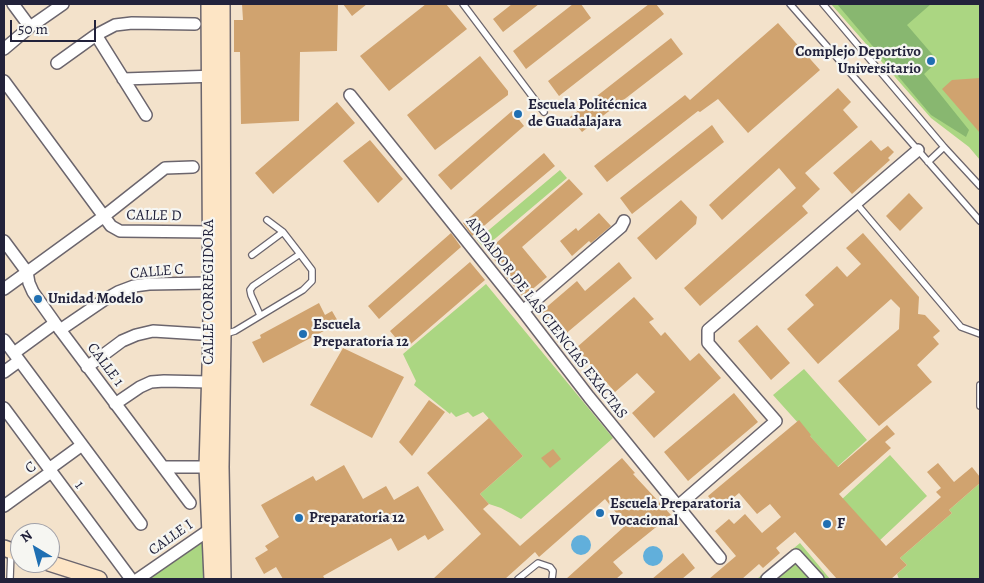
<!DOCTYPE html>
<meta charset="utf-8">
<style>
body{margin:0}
#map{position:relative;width:984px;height:583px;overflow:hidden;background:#f3e2cb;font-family:Alegreya,serif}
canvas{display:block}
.frame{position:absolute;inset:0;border:5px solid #22223b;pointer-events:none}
.north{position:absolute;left:10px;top:523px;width:50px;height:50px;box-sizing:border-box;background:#f6f6f2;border:1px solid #a1a1a9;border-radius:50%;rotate:323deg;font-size:14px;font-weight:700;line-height:20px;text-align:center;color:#22223b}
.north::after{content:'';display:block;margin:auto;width:18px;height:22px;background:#1f6fb2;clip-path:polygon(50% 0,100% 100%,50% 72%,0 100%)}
.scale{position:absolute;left:10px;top:20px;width:86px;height:22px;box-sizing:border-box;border:2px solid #22223b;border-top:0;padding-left:6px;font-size:15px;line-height:18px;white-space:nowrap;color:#22223b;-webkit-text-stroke:4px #f6f6f2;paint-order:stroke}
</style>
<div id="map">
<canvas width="984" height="583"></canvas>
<div class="frame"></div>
<div class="north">N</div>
<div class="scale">50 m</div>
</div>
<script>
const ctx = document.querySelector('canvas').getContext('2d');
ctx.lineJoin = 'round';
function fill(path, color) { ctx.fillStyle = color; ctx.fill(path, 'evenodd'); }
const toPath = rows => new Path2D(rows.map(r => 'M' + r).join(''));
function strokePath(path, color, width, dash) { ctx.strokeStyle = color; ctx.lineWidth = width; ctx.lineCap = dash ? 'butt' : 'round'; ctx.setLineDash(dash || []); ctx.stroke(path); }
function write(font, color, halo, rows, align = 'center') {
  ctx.font = font + ' Alegreya,serif'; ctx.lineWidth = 4.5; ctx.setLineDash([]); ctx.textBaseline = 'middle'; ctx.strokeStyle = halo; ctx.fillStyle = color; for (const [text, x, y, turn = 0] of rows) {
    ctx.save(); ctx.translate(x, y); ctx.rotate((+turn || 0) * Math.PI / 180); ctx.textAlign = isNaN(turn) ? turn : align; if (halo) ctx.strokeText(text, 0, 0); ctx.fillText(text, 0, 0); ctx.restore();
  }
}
fill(toPath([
 [831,4,980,4,980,160,969,147,931,118],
 [560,170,567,178,484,248,477,240],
 [486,284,613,438,521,519,501,508,489,504,480,494,523,456,483,412,473,417,468,412,456,417,451,412,450,414,414,385,416,381,403,354],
 [804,369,867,440,825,478,826,454,773,395],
 [890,455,927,496,878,542,841,500],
 [980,483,980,579,899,579,897,574,907,565,900,558,952,513,949,510],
 [206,536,204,579,142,579],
 [800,543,830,579,757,579]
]), '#abd682');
fill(toPath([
 [837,4,931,4,907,25,938,61,924,74,969,130,966,137,931,115]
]), '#88b770');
fill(toPath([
 '571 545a10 10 0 1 1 20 0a10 10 0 1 1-20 0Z',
 '643 556a10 10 0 1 1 20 0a10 10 0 1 1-20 0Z'
]), '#61afdb');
fill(toPath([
 [242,4,338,4,337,51,300,52,299,121,241,124,240,52,234,52,234,20,243,20],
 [343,4,367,4,352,16],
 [426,4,446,4,467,29,389,91,360,56],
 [512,4,539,4,503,32,493,19],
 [573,4,581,4,591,18,526,69,513,51],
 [649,4,656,4,664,14,559,96,548,81],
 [778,23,820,70,748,133,718,99,700,112,698,111,607,182,594,166,685,95,690,100],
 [671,38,683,54,582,132,570,117],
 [480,56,508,91,508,95,435,150,407,115],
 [980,78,980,133,942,89,952,80],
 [838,88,851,102,843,110,858,127,805,173,820,189,802,206,808,213,700,306,684,288,796,188,779,168,722,220,709,205],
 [337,102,355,123,273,194,255,173],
 [512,111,524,126,451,190,438,175],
 [712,125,724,142,632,214,620,198],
 [370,140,403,179,378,203,343,161],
 [871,140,881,151,888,146,894,152,888,158,890,160,852,194,833,173],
 [544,153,555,166,472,236,463,223],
 [569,179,583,194,522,247,547,277,523,297,506,277,507,275,487,251],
 [909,193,923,208,900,231,886,216],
 [681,200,697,217,696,224,656,260,637,238],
 [599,213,611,226,591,243,589,241,572,256,560,241,576,228,578,231],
 [451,233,461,247,379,319,368,306],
 [863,233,919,297,918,314,925,315,940,331,933,337,939,344,917,365,932,382,879,426,838,381,899,329,900,308,891,299,818,364,787,329,814,305,805,295,837,266,847,277,861,264,846,248],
 [470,262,485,280,405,349,390,331],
 [619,262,632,278,563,336,542,311,577,281,585,291],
 [634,297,654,319,649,322,661,336,665,332,690,361,699,353,721,378,654,438,632,413,655,392,637,373,615,392,576,348],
 [319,303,325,315,332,311,339,323,263,363,252,342,261,338,260,335],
 [757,325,790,363,771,380,738,341],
 [343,348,404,377,372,438,310,405],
 [734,393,758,422,688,481,664,452],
 [429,400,445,412,412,456,399,442],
 [489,418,523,456,480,494,489,504,483,509,520,546,622,458,635,473,633,474,671,515,613,562,623,573,616,579,566,579,626,525,605,499,539,557,535,552,505,579,433,579,481,534,427,473],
 [799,420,811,435,810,436,838,467,887,425,895,434,885,442,891,448,839,494,886,546,941,497,936,492,941,488,927,472,938,463,954,482,972,467,980,477,980,483,949,510,952,513,900,558,907,565,891,579,837,579,795,532,776,548,780,553,763,568,759,564,742,579,709,579,736,556,715,531,729,519,734,524,745,514,762,533,781,517,770,504,757,514,739,493,719,510,708,496],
 [553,449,561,459,550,468,541,458],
 [344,465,363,499,386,486,394,500,418,486,444,530,428,540,425,535,398,551,391,538,323,576,325,579,283,579,276,567,264,574,255,558,268,550,265,546,279,537,261,505,313,476,316,481],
 [683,553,695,568,682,579,652,579]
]), '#d0a36f');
const lane = toPath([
 [463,4,544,112],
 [790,4,980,221],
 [823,4,944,147,980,186],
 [928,162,944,147],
 [856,203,961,327,980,334],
 [252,255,283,232],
 [260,315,251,295,250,290,253,286,300,254],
 [225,334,235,331,303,290,312,281,312,270,300,254,283,232,267,220],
 [980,385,980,406],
 [10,579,11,551],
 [518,579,538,563,550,567,553,571,552,579]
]);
const street = toPath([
 [13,4,30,27],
 [96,35,146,115],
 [4,49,30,27,63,4],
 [57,63,96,35,115,25,132,23,195,24],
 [123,79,217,76],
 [4,81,111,226,120,231,209,232],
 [350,95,523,311,589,397,720,558],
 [4,241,27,272,29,283,33,292,55,323,190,503],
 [4,289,103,217,165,168,193,167],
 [523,311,621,227,624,221],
 [60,330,104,300,118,292,134,286,149,284,209,283],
 [4,340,141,524],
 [14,353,55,323],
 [87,367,122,341,136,335,153,331,217,335],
 [4,372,19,361],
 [115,404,140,387,151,382,164,381,209,382],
 [4,408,131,579],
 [164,467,214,467],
 [49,469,82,445],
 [4,506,51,472],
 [678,506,776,421,708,343,708,330,918,150],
 [138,579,209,530,216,529],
 [767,579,796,555,818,579]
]);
const secondary = toPath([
 [209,4,211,335,207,467,212,579],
 [222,4,223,334,221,467,223,579],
 [4,548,20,554],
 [49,563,99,579]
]);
strokePath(lane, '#6b656d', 8);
strokePath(street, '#6b656d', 14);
strokePath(secondary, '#6b656d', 18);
strokePath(lane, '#fff', 5.5);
strokePath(street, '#fff', 11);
strokePath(secondary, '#fde5c5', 15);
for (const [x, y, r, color] of [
 [931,61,5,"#1f6fb2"],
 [518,114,5,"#1f6fb2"],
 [38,299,5,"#1f6fb2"],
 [303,334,5,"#1f6fb2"],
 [600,513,5,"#1f6fb2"],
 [299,518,5,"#1f6fb2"],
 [827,524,5,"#1f6fb2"]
]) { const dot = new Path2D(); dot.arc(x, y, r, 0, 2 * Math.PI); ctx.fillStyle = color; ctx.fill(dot); strokePath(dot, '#f6f6f2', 2); }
write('bold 15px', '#22223b', '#f6f6f2', [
 ["Complejo Deportivo",921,52,"right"],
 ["Universitario",921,69,"right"],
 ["Escuela Politécnica",528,105],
 ["de Guadalajara",528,122],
 ["Unidad Modelo",48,299],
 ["Escuela",313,325],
 ["Preparatoria 12",313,342],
 ["Escuela Preparatoria",610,504],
 ["Vocacional",610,521],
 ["Preparatoria 12",309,518],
 ["F",837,524]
], 'left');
write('15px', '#22223b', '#f6f6f2', [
 ["CALLE D",154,216,1],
 ["CALLE C",157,272,-5],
 ["CALLE CORREGIDORA",209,292,-90],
 ["ANDADOR DE LAS CIENCIAS EXACTAS",546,318,52],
 ["CALLE 1",105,365,53],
 ["C",31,468,-35],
 ["1",79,485,53],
 ["CALLE I",171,538,-35]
]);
</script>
